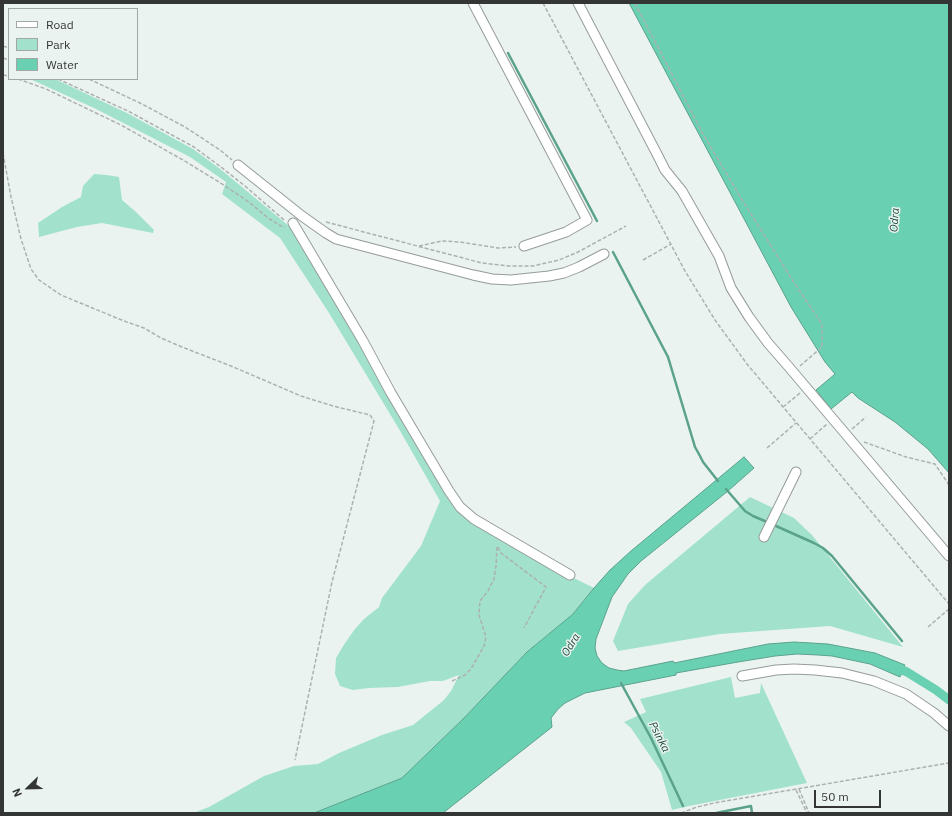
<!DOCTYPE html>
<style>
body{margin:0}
#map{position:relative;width:952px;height:816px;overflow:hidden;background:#ebf3f0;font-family:"IBM Plex Sans",sans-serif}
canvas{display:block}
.frame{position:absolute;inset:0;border:4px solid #333635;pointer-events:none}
.legend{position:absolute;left:8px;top:8px;width:130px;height:72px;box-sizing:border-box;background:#ebf3f0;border:1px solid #a1a7a5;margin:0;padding:5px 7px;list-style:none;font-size:12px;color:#333635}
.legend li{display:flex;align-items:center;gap:8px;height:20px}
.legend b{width:20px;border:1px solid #a1a7a5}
.north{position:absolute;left:8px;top:768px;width:40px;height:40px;-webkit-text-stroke:3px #ebf3f0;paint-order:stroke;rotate:247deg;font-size:11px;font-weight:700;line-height:16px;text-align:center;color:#333635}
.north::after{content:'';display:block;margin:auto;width:14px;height:18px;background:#333635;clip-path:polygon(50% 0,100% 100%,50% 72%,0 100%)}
.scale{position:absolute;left:814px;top:790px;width:67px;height:18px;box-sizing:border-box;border:2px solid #333635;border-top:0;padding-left:5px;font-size:12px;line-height:14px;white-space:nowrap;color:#333635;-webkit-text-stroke:3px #ebf3f0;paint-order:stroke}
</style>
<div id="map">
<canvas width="952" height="816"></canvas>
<div class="frame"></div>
<ul class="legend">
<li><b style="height:5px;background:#fff"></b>Road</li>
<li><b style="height:11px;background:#a2e2cd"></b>Park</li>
<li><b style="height:11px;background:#6ad0b2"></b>Water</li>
</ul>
<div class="north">N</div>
<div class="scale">50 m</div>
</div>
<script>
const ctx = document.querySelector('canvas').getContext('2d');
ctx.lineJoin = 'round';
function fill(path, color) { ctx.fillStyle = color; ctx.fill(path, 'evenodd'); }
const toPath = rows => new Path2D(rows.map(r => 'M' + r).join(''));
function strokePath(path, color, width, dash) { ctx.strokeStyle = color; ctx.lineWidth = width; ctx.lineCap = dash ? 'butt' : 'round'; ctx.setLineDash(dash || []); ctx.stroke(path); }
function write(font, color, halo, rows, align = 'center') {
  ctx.font = font + ' "IBM Plex Sans",sans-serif'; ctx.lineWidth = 3; ctx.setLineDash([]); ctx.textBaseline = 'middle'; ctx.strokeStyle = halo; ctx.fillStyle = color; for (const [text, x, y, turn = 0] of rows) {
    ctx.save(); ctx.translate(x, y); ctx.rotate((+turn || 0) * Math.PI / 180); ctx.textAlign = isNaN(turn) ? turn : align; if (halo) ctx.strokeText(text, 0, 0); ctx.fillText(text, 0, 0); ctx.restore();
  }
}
fill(toPath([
 [30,79,55,79,127,113,193,149,219,168,295,231,451,499,552,567,594,588,573,614,527,652,463,719,402,778,314,813,193,813,209,807,264,776,294,766,318,764,339,753,382,735,413,725,444,700,451,691,459,675,443,681,430,681,398,687,369,688,353,690,340,686,335,674,336,658,345,643,355,629,364,619,379,607,382,598,421,546,440,501,399,429,329,313,280,238,222,194,226,182,190,157,94,108],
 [94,174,107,175,119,177,122,200,136,212,154,230,153,233,102,223,77,227,39,237,38,223,62,207,81,197,83,186],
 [750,497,794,518,812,535,903,647,830,626,720,634,618,651,613,641,628,604,645,585],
 [731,677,735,698,760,693,761,683,807,783,689,806,672,810,661,772,631,728,624,722,646,712,640,699]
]), '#a2e2cd');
const water = toPath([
 [629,3,949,3,949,473,928,449,895,422,858,398,852,392,831,409,816,390,835,374,825,362,791,307,629,3],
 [744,457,754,468,728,491,641,561,628,574,612,597,596,639,595,648,597,656,602,663,609,668,617,670,624,671,673,661,674,663,768,644,794,642,828,644,875,653,905,665,900,677,870,664,832,656,818,655,797,654,775,656,738,662,676,673,676,675,585,693,565,703,558,709,551,718,552,727,443,813,314,813,402,778,463,719,527,652,573,614,594,588,610,570,631,551,744,457]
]);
fill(water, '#6ad0b2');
strokePath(water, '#5aa28c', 1);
strokePath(toPath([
 [508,53,597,221],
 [613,252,668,357,695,447,700,456,703,462,718,481],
 [726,489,745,511,753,516,767,522],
 [776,526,814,543,823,548,832,556,902,641],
 [621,683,651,738,683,806],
 [716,813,751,806,752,813]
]), '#5aa28c', 2.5);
strokePath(toPath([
 [892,666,907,672,936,690,949,700]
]), '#6ad0b2', 9);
const minor = toPath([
 [473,3,587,220,566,232,524,246],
 [578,3,658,156,665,170,682,191,719,256,731,288,749,317,768,343,788,366,949,556],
 [238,165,302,216,326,233,336,239,473,275,492,279,511,280,549,276,564,273,579,267,604,254],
 [293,223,363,341,391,393,449,491,460,507,474,519,570,575],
 [764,537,796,472],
 [742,676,776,670,794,669,815,670,842,673,874,681,906,694,934,713,949,726]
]);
strokePath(minor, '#959c99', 11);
strokePath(toPath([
 [543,3,685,271,715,320,747,364,949,604],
 [635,3,703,134,741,198,793,281,822,324,822,347,800,366],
 [3,46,9,48],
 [3,58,9,60],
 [3,75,9,76],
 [18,79,46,89,121,125,183,160,219,182,249,202,268,218,281,226,285,227],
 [58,79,128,111,194,147,221,167,245,186,284,220],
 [89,79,142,104,185,127,220,150,232,160],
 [3,153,11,197,21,239,31,269,39,280,61,295,124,321,144,328,161,338,182,347,231,366,301,396,333,406,370,415,374,421,332,582,295,760],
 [326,222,482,263,509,266,533,266,559,260,578,252,626,226],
 [419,246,442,241,460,242,498,248,516,247],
 [643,260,671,244],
 [783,407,800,393],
 [852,429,866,417],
 [810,439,827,424],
 [864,442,906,457,935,464,949,485],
 [767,448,796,423],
 [498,547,501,553,546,587,524,628],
 [928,627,949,609],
 [452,681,465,675,471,669,484,646,486,637,479,615,480,601,488,591,494,579,496,566,497,546],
 [799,789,809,813],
 [796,790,807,813],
 [681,813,697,807,714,803,949,763]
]), '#abb1af', 1.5, [4, 2]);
strokePath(minor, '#fff', 9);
write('italic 11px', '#1c493c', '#ebf3f0', [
 ["Odra",895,220,-86],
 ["Odra",571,645,-58],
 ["Psinka",659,737,63]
]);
</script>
